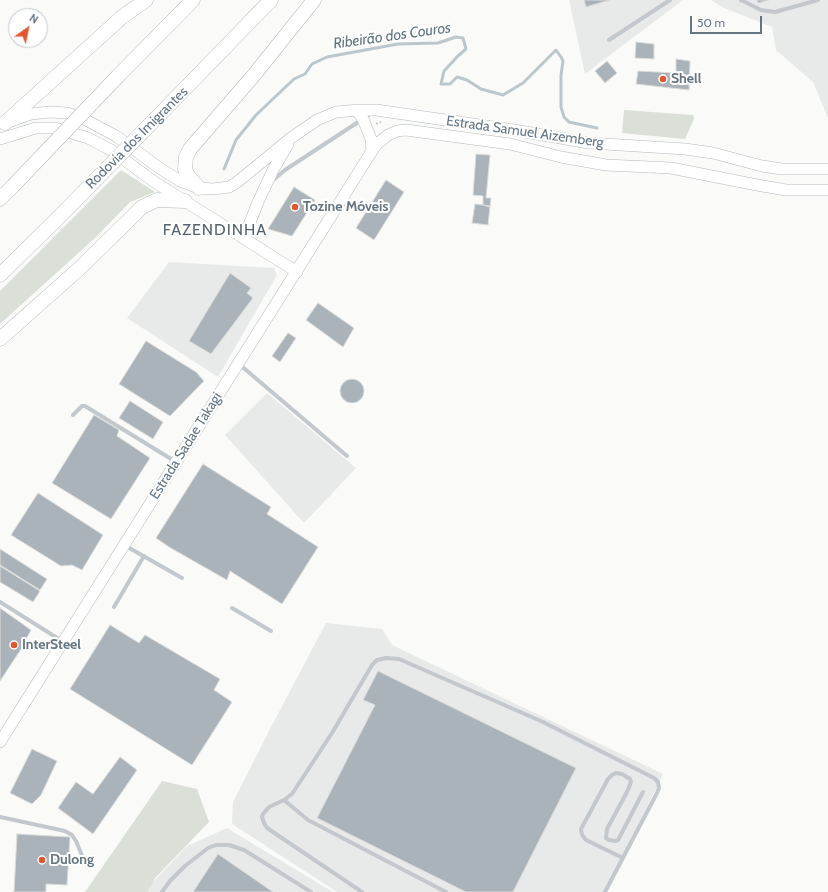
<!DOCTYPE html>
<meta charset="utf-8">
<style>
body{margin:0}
#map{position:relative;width:828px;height:892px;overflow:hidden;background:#fafaf8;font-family:Cabin,sans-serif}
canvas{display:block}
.north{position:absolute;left:8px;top:8px;width:40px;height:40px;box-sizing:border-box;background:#fff;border:1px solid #c1c8cd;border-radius:50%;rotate:33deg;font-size:11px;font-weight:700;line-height:16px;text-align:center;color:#657683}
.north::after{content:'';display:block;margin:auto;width:14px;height:18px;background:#e4572e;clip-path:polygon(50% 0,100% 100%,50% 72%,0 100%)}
.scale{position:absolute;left:690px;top:16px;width:72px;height:18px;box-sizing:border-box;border:2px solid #657683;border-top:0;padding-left:5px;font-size:12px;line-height:14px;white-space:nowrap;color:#657683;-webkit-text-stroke:3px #fff;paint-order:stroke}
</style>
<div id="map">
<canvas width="828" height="892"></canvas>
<div class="north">N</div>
<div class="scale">50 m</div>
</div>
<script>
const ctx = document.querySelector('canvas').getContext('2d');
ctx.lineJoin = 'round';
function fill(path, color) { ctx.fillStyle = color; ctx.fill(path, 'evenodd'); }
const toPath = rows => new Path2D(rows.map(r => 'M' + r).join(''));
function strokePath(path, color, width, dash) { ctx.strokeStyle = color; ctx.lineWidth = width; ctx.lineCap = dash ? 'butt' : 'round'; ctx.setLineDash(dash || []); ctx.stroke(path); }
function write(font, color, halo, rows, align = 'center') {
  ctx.font = font + ' Cabin,sans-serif'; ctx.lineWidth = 4; ctx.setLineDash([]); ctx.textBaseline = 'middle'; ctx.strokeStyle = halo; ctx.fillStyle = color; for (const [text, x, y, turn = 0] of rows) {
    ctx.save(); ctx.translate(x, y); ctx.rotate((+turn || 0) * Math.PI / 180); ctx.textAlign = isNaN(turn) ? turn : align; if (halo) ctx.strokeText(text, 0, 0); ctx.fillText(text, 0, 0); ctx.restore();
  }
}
fill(toPath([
 [569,0,683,0,585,74],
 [711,0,828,0,828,118,813,82,776,50,772,27,724,8],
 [169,262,274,268,277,275,218,377,127,318],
 [267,393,356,468,304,523,225,435],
 [326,623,382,629,392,645,663,774,606,892,337,892,232,824,233,802,271,727],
 [227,828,333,892,143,892,187,846]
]), '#e8e9e9');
fill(toPath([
 [624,110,693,115,694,119,685,139,622,133],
 [121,170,155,192,130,202,95,238,0,324,0,291],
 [162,781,197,789,209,822,155,878,147,892,85,892]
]), '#dadfd7');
strokePath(toPath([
 [224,169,236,140,256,115,294,79,305,74,312,64,327,57,398,44,438,43,456,37,463,38,466,49,458,56,444,71,441,84,450,84,457,77,467,80,481,89,503,95,523,83,556,50,561,57,563,61,561,75,561,107,564,117,569,122,597,128]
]), '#bbc7cb', 3);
const building = toPath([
 [584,0,610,0,586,7,584,0],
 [757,0,769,0,758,3,757,0],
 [636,42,654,44,654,59,635,58,636,42],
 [676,59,690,61,689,90,636,84,638,71,676,73,676,59],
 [607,61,617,73,605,83,595,71,607,61],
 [476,154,490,155,486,198,491,198,490,207,483,205,483,196,473,195,476,154],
 [386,180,404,192,374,240,356,228,386,180],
 [294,187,315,200,292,236,268,229,294,187],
 [475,204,490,206,488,225,472,223,475,204],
 [230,273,251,288,247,293,253,298,211,354,189,341,230,273],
 [318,303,354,328,343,347,306,320,318,303],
 [288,333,296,338,280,362,272,356,288,333],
 [146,341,196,372,204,381,170,416,119,384,146,341],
 '340 391a12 12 0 1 1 24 0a12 12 0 1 1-24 0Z',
 [130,401,163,422,153,439,119,418,130,401],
 [94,415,119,430,117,436,150,458,111,519,52,483,94,415],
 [203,464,271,507,267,514,318,547,282,604,230,571,227,580,169,547,156,538,203,464],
 [38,493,103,535,82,570,72,565,61,566,11,535,38,493],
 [0,549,47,579,40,590,0,565,0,549],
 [0,566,40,591,33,602,0,582,0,566],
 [0,608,31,630,24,643,31,647,28,651,23,646,0,681,0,608],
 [110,625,139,643,145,635,220,679,214,690,232,702,192,765,70,689,110,625],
 [378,671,576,768,513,892,466,892,317,818,375,705,363,700,378,671],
 [32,749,57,761,41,795,32,804,10,793,32,749],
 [120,757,137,770,93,834,58,808,76,782,93,794,120,757],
 [17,834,70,837,67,885,46,884,46,892,14,892,17,834],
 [218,854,273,892,193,892,218,854]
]);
fill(building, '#aab3b9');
strokePath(building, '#dcdcda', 1);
const secondary = toPath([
 [356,110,363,119,371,139,372,151],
 [8,122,31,114,50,112,67,113,84,119,116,136,158,167,180,181,199,188,213,189,229,187,236,183,291,138,317,120,336,112,359,110,376,110,514,130,589,143,685,149,713,153,762,166,782,169,828,169],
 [0,139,36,128,55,128,88,138,111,150,153,181,297,272],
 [244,238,258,202,273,170,288,144],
 [0,742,372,151,377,144,388,135,397,131,406,130,510,144,561,157,606,165,671,168,757,185,786,190,828,190]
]);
const highway = toPath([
 [118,76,193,0],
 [170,104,271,0],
 [5,123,122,17,146,0],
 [199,188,188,176,185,169,186,157,190,149,254,75,314,0],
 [0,199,13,186],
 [0,275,63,213],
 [0,339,80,268,142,207,157,200,185,201]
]);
strokePath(secondary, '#b3babf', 12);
strokePath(highway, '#b4b9bd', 15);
strokePath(toPath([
 [376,124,381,122]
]), '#bbbfc2', 1.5, [2, 2]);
strokePath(toPath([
 [741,0,761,10,775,12,818,0],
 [609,40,670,0],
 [272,181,285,170,372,113],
 [239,364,347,456],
 [73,415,82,406,85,406,176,462],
 [124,545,182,578],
 [0,602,62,641],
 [114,607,144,556],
 [232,608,271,631],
 [284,800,308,820,446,892],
 [0,817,65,831,72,835,76,841,85,863],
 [623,858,586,840,582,835,581,829,608,779,612,775,616,773,622,774,630,779,631,782,627,792,607,829,606,838,609,840,615,841,618,840,643,792],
 [162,892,170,881,185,866,208,848,216,845,229,845,244,850,311,892],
 [362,892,267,828,264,823,262,817,263,814,269,807,284,800,292,794,332,733,372,665,377,660,386,658,399,659,543,722,654,778,658,782,659,788,657,793,605,892]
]), '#c3c8cc', 4);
strokePath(secondary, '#fff', 11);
strokePath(highway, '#fff', 14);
const highwayBridge = toPath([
 [13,186,118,76],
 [63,213,170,104]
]);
strokePath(highwayBridge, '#b4b9bd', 15, []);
strokePath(highwayBridge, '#fff', 14);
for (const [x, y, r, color] of [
 [663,79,4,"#e4572e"],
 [295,207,4,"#e4572e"],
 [14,645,4,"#e4572e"],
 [42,860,4,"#e4572e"]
]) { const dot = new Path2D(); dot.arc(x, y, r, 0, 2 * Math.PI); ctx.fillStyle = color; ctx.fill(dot); strokePath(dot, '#fff', 1.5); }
write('bold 14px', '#657683', '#fff', [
 ["Shell",671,79],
 ["Tozine Móveis",303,207],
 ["InterSteel",22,645],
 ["Dulong",50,860]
], 'left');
write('14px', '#657683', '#fff', [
 ["Estrada Samuel Aizemberg",525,132,8],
 ["Rodovia dos Imigrantes",137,138,-45],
 ["Estrada Sadae Takagi",186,446,-58]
]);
write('italic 15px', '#60757c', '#fff', [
 ["Ribeirão dos Couros",392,36,-8]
]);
ctx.letterSpacing = '1px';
write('16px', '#57646e', '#fff', [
 ["FAZENDINHA",215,230]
]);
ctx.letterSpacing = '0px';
</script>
